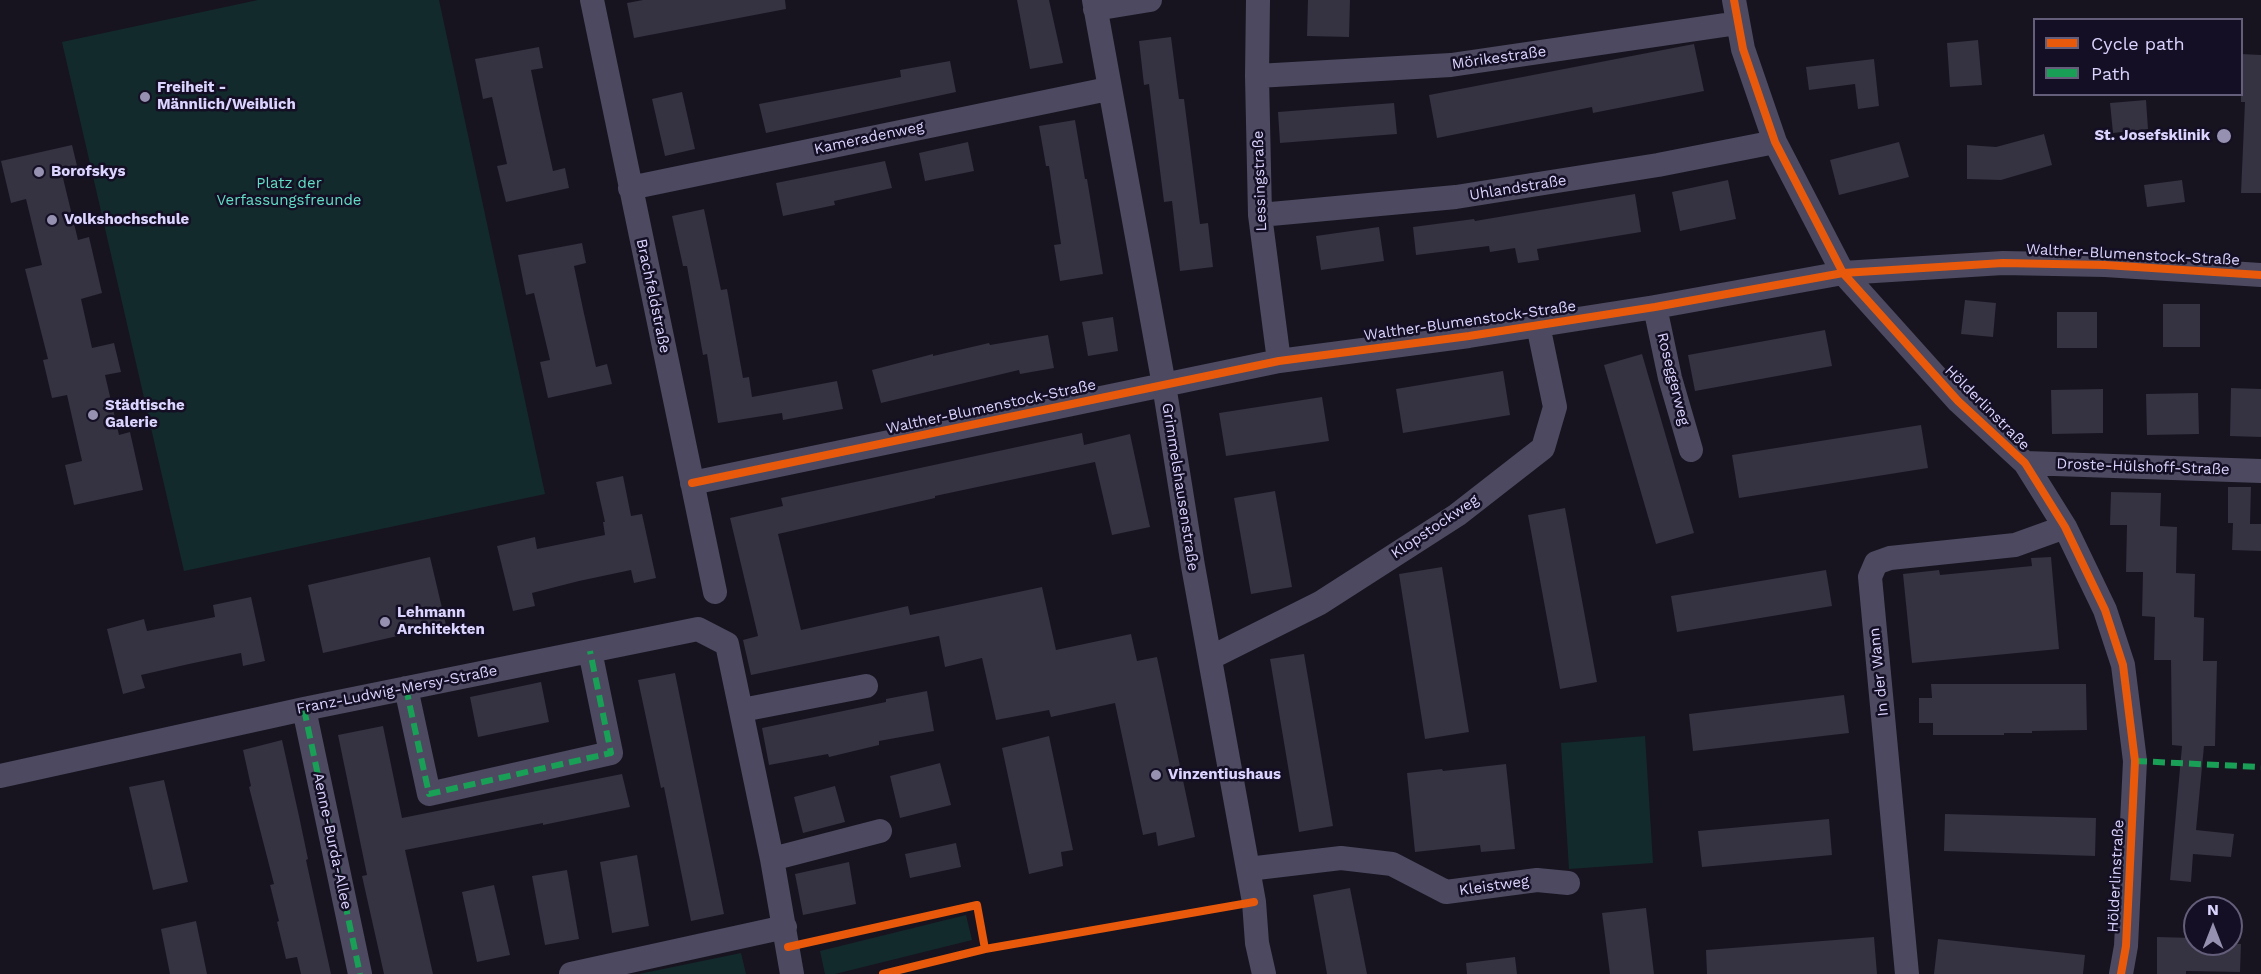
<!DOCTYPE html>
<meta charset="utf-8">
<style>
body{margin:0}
#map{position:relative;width:2261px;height:974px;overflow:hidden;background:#17141f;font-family:"Work Sans",sans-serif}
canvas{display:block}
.legend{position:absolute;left:2033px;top:18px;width:210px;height:78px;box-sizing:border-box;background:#140f24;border:2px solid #645e7b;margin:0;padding:8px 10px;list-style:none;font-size:18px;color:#dbd4fe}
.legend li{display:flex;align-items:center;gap:12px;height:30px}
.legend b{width:30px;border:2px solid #645e7b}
.north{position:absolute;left:2183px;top:896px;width:60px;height:60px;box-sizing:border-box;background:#140f24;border:2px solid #645e7b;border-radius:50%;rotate:0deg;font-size:16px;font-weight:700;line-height:24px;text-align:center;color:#dbd4fe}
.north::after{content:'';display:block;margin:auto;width:21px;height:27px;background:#9691b0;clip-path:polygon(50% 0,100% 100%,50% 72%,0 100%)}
</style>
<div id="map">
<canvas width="2261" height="974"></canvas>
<ul class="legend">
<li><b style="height:8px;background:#e8590c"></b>Cycle path</li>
<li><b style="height:8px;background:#1a9f57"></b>Path</li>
</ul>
<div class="north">N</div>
</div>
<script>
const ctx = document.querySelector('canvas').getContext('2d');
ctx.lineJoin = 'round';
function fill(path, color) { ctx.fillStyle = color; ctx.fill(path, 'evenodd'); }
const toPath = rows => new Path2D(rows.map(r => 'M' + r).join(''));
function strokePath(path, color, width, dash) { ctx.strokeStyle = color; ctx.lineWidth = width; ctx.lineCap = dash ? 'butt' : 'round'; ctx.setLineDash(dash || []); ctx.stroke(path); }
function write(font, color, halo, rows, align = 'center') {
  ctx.font = font + ' "Work Sans",sans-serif'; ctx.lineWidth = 5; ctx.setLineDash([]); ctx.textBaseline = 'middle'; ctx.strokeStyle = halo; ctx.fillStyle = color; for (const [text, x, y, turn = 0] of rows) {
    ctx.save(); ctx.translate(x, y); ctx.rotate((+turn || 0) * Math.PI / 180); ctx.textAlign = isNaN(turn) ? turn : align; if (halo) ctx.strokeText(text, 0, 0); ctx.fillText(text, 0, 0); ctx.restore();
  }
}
fill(toPath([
 [258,0,439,0,545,494,184,571,62,42],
 [1645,736,1653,863,1569,869,1561,743],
 [966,915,972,940,835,974,825,974,820,951],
 [741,953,746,974,639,974]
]), '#132a2c');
fill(toPath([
 [643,0,785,0,786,9,634,38,627,3],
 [1017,0,1049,0,1063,63,1030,69],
 [1308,0,1350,0,1349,37,1307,36],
 [1171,37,1179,99,1184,99,1200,224,1208,223,1213,267,1180,271,1172,201,1164,202,1149,84,1144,85,1139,41],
 [1978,40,1982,85,1950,87,1947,43],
 [1694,44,1704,91,1593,113,1592,107,1437,138,1429,95],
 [539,47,543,68,531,70,540,113,553,171,565,168,569,188,506,202,497,166,507,164,492,97,483,99,475,59],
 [2241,54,2261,55,2261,193,2241,193,2245,102,2241,102],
 [1874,59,1879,106,1858,109,1855,84,1809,90,1806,67],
 [950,61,956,92,766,133,759,104,901,77,900,70],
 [682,92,695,149,665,156,652,99],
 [2146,100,2148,129,2113,133,2110,103],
 [1394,103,1397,134,1280,143,1278,112],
 [1075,120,1085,179,1087,179,1103,274,1060,281,1054,245,1061,244,1049,166,1046,166,1039,126],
 [2044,134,2052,165,2001,180,1967,179,1967,145,1996,147],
 [968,142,974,171,925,181,919,153],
 [1899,142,1909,177,1839,195,1830,160],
 [72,145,79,174,63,178,78,240,89,237,102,293,81,299,92,348,114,343,121,372,105,375,119,435,130,432,143,490,74,505,65,465,82,461,67,395,52,398,43,360,48,359,25,269,42,265,26,199,11,203,1,161],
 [885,161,892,188,834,201,835,205,783,216,776,183],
 [1728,180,1736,219,1680,231,1672,192],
 [2182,180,2185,202,2147,207,2144,185],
 [1635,194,1641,232,1537,249,1539,260,1518,263,1515,248,1490,252,1489,246,1416,255,1413,227,1474,219,1475,221],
 [704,209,721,290,727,289,743,378,749,377,752,397,837,381,843,409,783,420,782,413,718,423,707,354,703,355,687,266,683,266,672,216],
 [1379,227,1384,261,1321,270,1316,236],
 [582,243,586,263,574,266,583,309,596,367,607,364,612,384,548,398,540,362,550,360,534,293,526,295,518,255],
 [1965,300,1996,303,1993,337,1961,334],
 [2163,304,2200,304,2200,347,2163,347],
 [2057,312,2097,312,2097,348,2057,348],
 [1113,317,1118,351,1088,356,1082,322],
 [1825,330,1832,366,1695,391,1688,355],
 [1048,335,1054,368,1020,374,1019,370,881,403,872,370,933,354,933,356,989,343,990,345],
 [1642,354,1694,533,1656,544,1604,365],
 [1503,371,1510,415,1403,433,1396,389],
 [2231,388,2261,389,2261,437,2230,436],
 [2103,389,2103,433,2052,434,2051,390],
 [2198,393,2199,434,2147,435,2146,394],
 [1322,397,1329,441,1226,456,1219,413],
 [1921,425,1928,468,1739,498,1732,455],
 [1082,433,1084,445,1130,434,1150,527,1112,535,1095,462,935,496,935,498,778,534,801,630,908,606,910,615,1042,587,1056,650,1131,634,1137,661,1157,657,1195,837,1158,846,1156,832,1143,835,1115,703,1051,717,1049,710,996,720,982,658,945,667,939,636,751,675,743,640,758,636,730,518,783,506,781,498],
 [623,476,631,516,642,514,656,578,634,583,631,570,579,581,532,593,535,606,513,611,497,546,535,537,537,549,605,535,603,522,605,522,596,482],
 [2228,487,2251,487,2250,524,2261,524,2261,551,2232,550,2233,523,2228,523],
 [1275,491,1292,587,1251,594,1234,498],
 [2111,492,2161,493,2160,526,2177,527,2176,573,2195,574,2194,617,2204,618,2203,661,2217,661,2215,746,2204,746,2196,830,2234,834,2231,857,2193,854,2191,882,2170,880,2182,746,2172,745,2171,660,2154,660,2155,617,2142,616,2143,572,2126,572,2127,525,2110,525],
 [1565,508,1597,682,1560,689,1528,515],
 [430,557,446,625,323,653,308,585],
 [2051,557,2059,649,1912,663,1903,574,1939,570,1940,575,2032,566,2031,558],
 [1442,567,1469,732,1425,739,1399,574],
 [1826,570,1832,606,1677,632,1671,596],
 [251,597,265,661,243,666,241,653,189,664,141,675,145,688,123,694,107,629,144,619,147,631,215,617,213,605],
 [1304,654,1333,826,1299,832,1270,659],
 [675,673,724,914,691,921,664,787,661,788,638,680],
 [541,682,549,722,478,737,470,697],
 [1931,684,2086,684,2087,730,2032,731,2032,733,2004,733,2004,735,1933,735,1933,723,1919,723,1919,698,1932,698],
 [927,691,934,731,879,741,879,745,829,757,828,754,769,765,762,728,886,702,886,699],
 [1844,695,1849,733,1693,751,1689,714],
 [383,726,402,818,622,774,630,807,543,825,543,823,405,850,433,974,384,974,362,876,367,875,338,735],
 [1049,736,1073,850,1061,852,1063,866,1029,874,1002,748],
 [282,740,299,816,308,859,306,860,331,974,301,974,297,957,286,959,277,922,279,921,270,885,274,884,249,787,251,786,243,750],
 [940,763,951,805,900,818,890,776],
 [1506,764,1515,849,1481,852,1480,845,1415,852,1407,773,1442,769,1443,771],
 [164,780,188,882,153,890,129,787],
 [835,786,845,822,803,833,794,797],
 [1945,814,2096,818,2095,856,1944,851],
 [1829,819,1832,855,1702,867,1698,831],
 [956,843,961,867,910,878,905,854],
 [637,855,649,926,612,933,600,862],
 [849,862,856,904,803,915,795,874],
 [567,870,579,939,545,945,532,876],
 [494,885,510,955,477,962,462,892],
 [1350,888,1367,974,1327,974,1313,895],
 [1646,908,1654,974,1610,974,1602,913],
 [196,921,207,974,170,974,161,929],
 [1874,937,1877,974,1707,974,1706,950],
 [2157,937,2195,938,2195,944,2241,944,2240,972,2186,971,2186,974,2157,974],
 [1938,939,2085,955,2083,974,1934,974],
 [1515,957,1517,974,1467,974,1466,963]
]), '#353241');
strokePath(toPath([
 [592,0,715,592],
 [1094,0,1164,385,1193,566,1254,902,1257,943,1264,974],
 [1258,0,1257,76,1260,215,1279,361],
 [1734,0,1743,49,1775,142,1843,273,1958,401,2025,463,2065,527,2105,610,2123,665,2135,761,2126,946,2121,974],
 [1095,9,1150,0],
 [1257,76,1451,65,1738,23],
 [630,188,1108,89],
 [1260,215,1456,197,1658,165,1775,142],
 [1655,307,1670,378,1691,450],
 [2025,463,2261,471],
 [692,483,1279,361,1469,336,1655,307,1843,273,2003,263,2105,265,2261,275],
 [1210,658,1320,603,1457,515,1543,448,1555,407,1538,325],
 [406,688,429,794,611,753,590,651],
 [304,709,360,974],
 [742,710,866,686],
 [0,776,304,709,698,629,727,644,772,859,792,974],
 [772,859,880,831],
 [1248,869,1341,858,1392,864,1446,892,1537,880,1568,883],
 [571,974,785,927],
 [1907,974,1870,577,1876,563,1890,558,2015,545,2065,527]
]), '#4c4960', 24);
strokePath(toPath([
 [406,688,429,794,611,753,590,651],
 [304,709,360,974],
 [2135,761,2261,767]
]), '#1a9f57', 6, [12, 6]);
strokePath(toPath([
 [1734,0,1743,49,1775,142,1843,273,1958,401,2025,463,2065,527,2105,610,2123,665,2135,761,2126,946,2121,974],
 [692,483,1279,361,1469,336,1655,307,1843,273,2003,263,2105,265,2261,275],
 [788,947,977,905,985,949,1254,902],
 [883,974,985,949]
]), '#e8590c', 8);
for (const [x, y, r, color] of [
 [145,97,6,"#9691b0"],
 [2224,136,8,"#9691b0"],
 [39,172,6,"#9691b0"],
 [52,220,6,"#9691b0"],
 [93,415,6,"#9691b0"],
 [385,622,6,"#9691b0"],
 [1156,775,6,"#9691b0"]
]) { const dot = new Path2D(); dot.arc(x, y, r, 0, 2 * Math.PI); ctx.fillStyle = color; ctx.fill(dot); strokePath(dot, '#140f24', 2); }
write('15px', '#dbd4fe', '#140f24', [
 ["Mörikestraße",1499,58,-8],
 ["Kameradenweg",869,138,-12],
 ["Lessingstraße",1260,181,-92],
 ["Uhlandstraße",1518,188,-9],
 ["Walther-Blumenstock-Straße",2133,255,3],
 ["Brachfeldstraße",653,296,78],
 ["Walther-Blumenstock-Straße",1470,321,-8],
 ["Roseggerweg",1673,379,76],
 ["Walther-Blumenstock-Straße",991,407,-12],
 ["Hölderlinstraße",1987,408,45],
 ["Droste-Hülshoff-Straße",2143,467,2],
 ["Grimmelshausenstraße",1180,487,81],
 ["Klopstockweg",1435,527,-34],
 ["In der Wann",1879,672,-96],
 ["Franz-Ludwig-Mersy-Straße",397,690,-11],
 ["Aenne-Burda-Allee",332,841,78],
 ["Hölderlinstraße",2116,876,-87],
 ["Kleistweg",1494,886,-8]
]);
write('bold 15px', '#dbd4fe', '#140f24', [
 ["Freiheit -",157,88],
 ["Männlich/Weiblich",157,105],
 ["St. Josefsklinik",2210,136,"right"],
 ["Borofskys",51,172],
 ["Volkshochschule",64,220],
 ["Städtische",105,406],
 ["Galerie",105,423],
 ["Lehmann",397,613],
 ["Architekten",397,630],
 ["Vinzentiushaus",1168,775]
], 'left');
write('15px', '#62dcc5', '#140f24', [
 ["Platz der",289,184],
 ["Verfassungsfreunde",289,201]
]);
</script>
